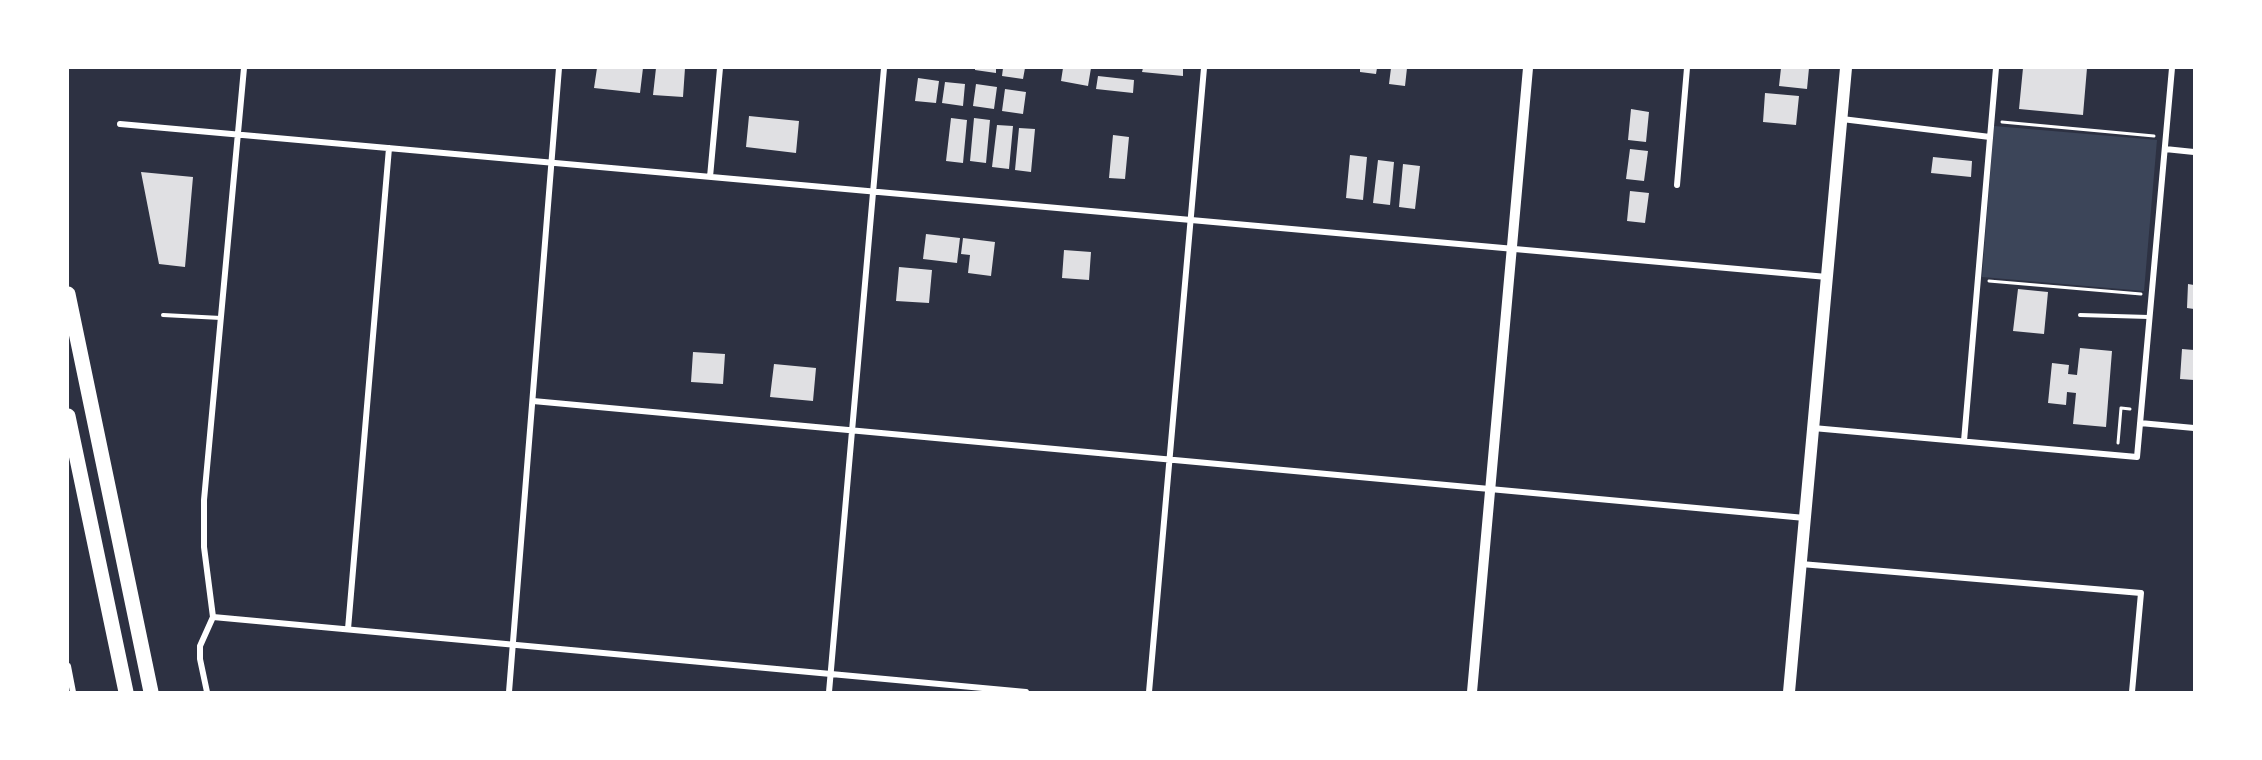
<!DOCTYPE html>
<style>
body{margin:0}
#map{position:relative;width:2262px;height:760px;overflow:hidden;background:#2d3142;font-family:Bitter,serif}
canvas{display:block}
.frame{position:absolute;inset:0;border:69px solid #fff;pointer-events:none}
</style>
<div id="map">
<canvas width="2262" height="760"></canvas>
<div class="frame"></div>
</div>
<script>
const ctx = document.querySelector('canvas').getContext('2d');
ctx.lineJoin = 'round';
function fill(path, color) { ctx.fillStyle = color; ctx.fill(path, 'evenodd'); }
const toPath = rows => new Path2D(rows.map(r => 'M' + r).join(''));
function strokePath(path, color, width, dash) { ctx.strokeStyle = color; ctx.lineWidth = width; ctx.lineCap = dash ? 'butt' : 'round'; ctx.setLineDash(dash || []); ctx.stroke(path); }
fill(toPath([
 [1994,126,2157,140,2144,291,1982,277]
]), '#3c4559');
fill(toPath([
 [597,68,643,68,640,93,594,88],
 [656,68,685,68,683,97,653,95],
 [975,68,996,68,996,73,975,70],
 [1003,68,1025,68,1023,79,1002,76],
 [1063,68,1091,68,1088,86,1061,81],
 [1143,68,1183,68,1183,76,1142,72],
 [1360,68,1377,68,1376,74,1360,72],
 [1391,68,1407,68,1405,86,1389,84],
 [1781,68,1809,68,1807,89,1779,86],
 [2023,68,2087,68,2083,115,2019,109],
 [1098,76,1134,80,1133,93,1096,89],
 [918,78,939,81,936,103,915,101],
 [945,82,965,84,963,106,942,103],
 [976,84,997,87,994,109,973,106],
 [1005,89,1026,92,1023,114,1002,111],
 [1765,93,1799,96,1796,125,1763,122],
 [1631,109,1649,112,1646,142,1628,140],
 [749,116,799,121,796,153,746,147],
 [951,118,967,120,963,163,946,161],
 [974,118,990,120,986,163,970,161],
 [997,125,1013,126,1009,169,992,167],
 [1019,128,1035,129,1031,172,1015,170],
 [1113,135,1129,137,1125,179,1109,178],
 [1630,149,1648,151,1644,181,1626,179],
 [1350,155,1367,157,1363,200,1346,198],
 [1933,157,1972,161,1971,177,1931,173],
 [1378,160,1394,162,1390,205,1373,203],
 [1403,164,1420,166,1415,209,1399,207],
 [141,172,193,177,185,267,159,264],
 [1630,191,1649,193,1645,223,1627,221],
 [926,234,960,238,957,263,923,259],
 [963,238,995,242,991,276,968,273,970,255,961,254],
 [1064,250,1091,252,1089,280,1062,278],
 [899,267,932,270,929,303,896,301],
 [2188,284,2194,285,2194,309,2187,308],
 [2018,289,2048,292,2044,334,2013,331],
 [2080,348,2112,351,2106,427,2073,424,2076,393,2067,392,2066,405,2048,403,2052,363,2069,365,2068,374,2077,375],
 [2182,349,2194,350,2194,380,2180,379],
 [693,352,725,354,723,384,691,382],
 [774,364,816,368,813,401,770,397]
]), '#e0e0e3');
strokePath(toPath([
 [2002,122,2154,136],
 [1989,281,2141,294],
 [2118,443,2121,408,2130,409]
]), '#fff', 3);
strokePath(toPath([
 [163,315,221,318],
 [2080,315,2149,317]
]), '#fff', 4);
strokePath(toPath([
 [1842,119,1990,137],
 [120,124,1827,277],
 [2165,149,2194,152],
 [710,177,720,68],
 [1677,185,1687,68],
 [533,401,1805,518],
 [2140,423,2194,428],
 [1813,428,2137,457,2172,68],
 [1964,441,1996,68],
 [1801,564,2141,593,2132,692],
 [213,617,1026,692],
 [348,629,389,148],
 [68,666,73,692],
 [207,692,200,659,200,646,213,617,204,547,204,500,244,68],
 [509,692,559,68],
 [829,692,884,68],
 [1149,692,1204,68]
]), '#fff', 6);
strokePath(toPath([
 [1472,692,1528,68]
]), '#fff', 10);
strokePath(toPath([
 [1789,692,1846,68]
]), '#fff', 12);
strokePath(toPath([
 [68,294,151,692],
 [68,416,126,692]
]), '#fff', 15);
</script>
